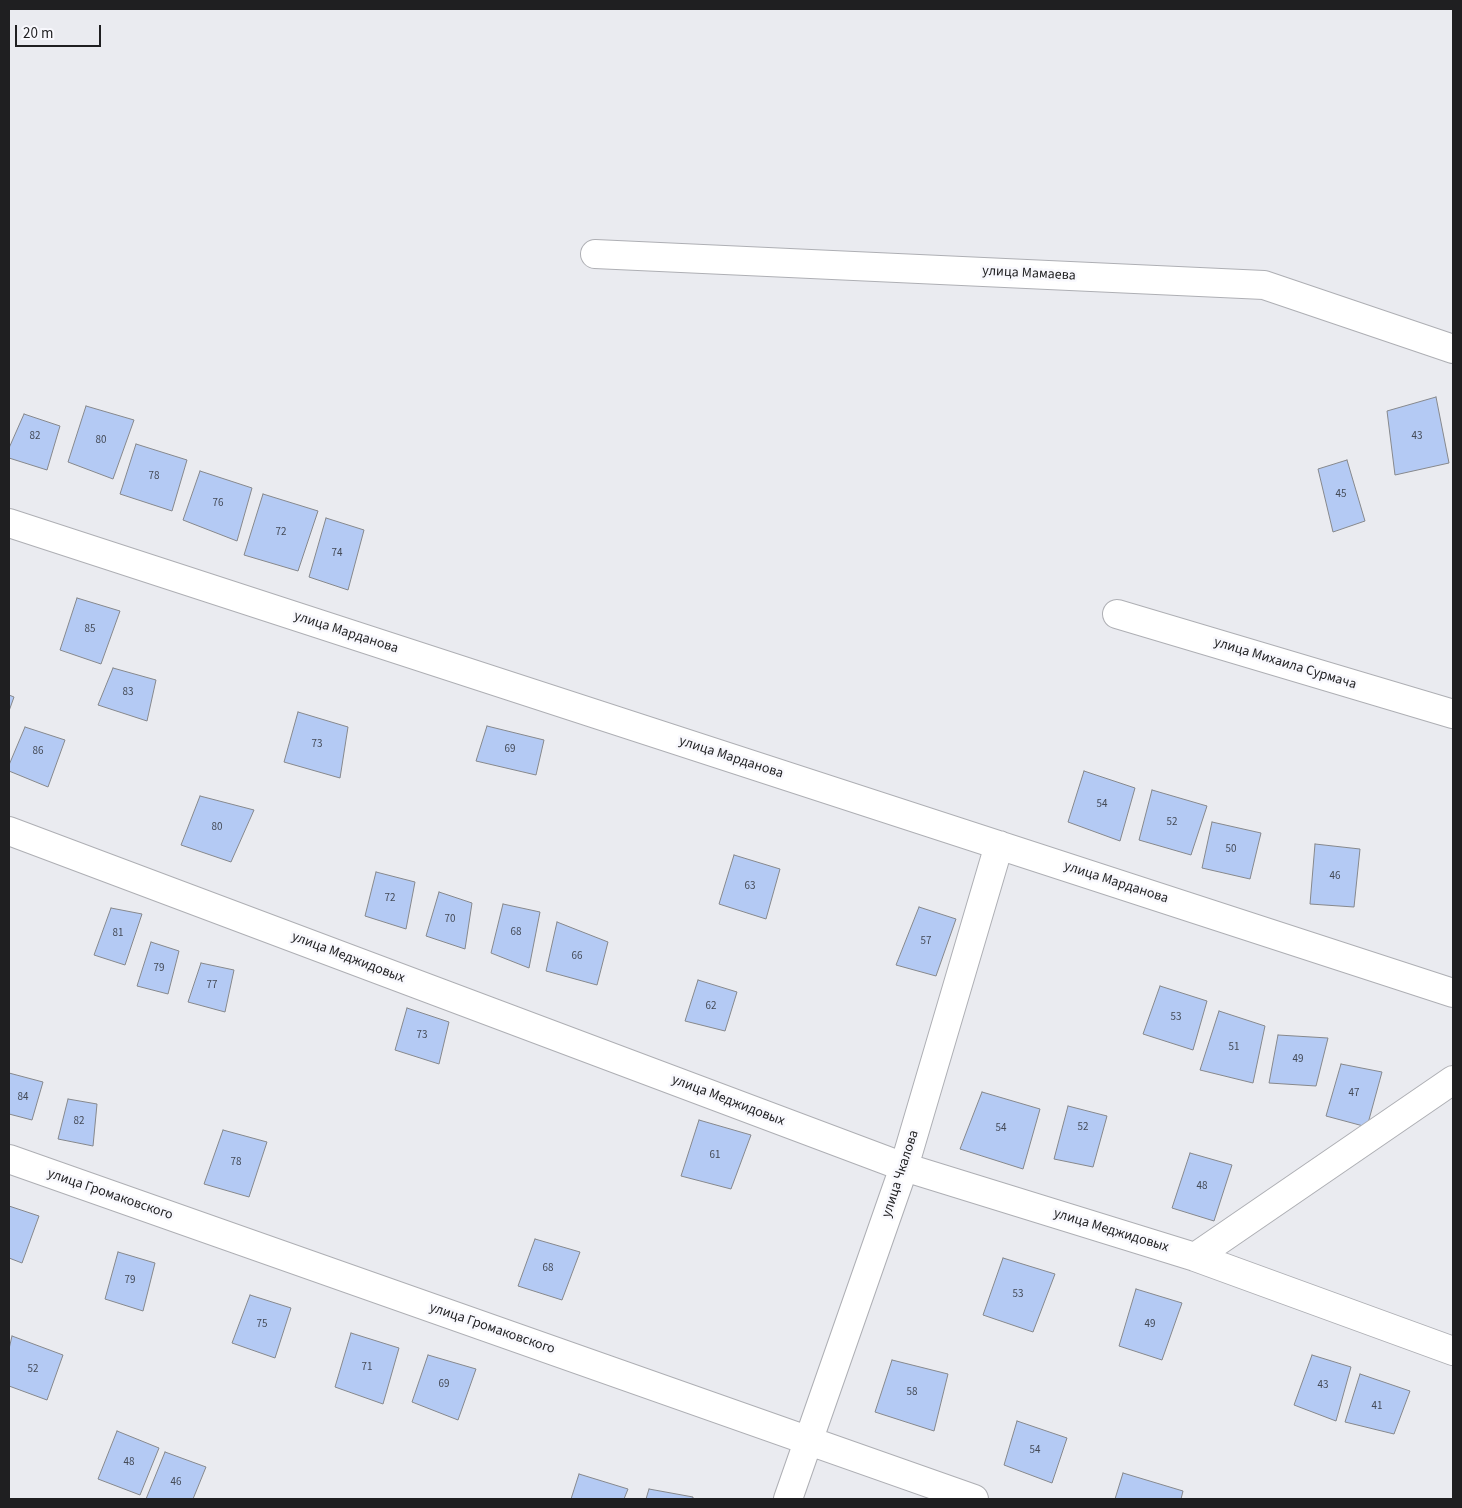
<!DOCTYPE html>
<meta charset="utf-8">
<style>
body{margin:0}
#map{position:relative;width:1462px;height:1508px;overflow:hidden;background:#eaebf0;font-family:"Source Sans 3",sans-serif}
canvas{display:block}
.frame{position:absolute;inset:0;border:10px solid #1f1f21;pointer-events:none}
.scale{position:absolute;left:15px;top:25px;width:86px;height:22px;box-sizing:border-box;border:2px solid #1f1f21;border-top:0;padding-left:6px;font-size:15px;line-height:18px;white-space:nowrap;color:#1f1f21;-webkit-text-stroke:4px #f8f8fd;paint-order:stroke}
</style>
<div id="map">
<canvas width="1462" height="1508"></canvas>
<div class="frame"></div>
<div class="scale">20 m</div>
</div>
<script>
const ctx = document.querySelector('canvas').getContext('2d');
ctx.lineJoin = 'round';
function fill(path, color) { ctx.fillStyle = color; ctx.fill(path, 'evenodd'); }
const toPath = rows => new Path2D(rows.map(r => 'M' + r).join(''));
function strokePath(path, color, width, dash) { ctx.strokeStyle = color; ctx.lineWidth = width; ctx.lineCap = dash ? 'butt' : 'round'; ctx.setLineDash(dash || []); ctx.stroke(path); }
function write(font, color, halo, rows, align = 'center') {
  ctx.font = font + ' "Source Sans 3",sans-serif'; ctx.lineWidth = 5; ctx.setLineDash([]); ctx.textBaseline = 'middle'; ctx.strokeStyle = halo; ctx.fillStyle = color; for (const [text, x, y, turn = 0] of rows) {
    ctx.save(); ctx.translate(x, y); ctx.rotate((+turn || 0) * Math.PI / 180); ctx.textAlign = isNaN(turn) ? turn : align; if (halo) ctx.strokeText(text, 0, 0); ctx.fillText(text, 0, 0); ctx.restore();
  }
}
const building = toPath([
 [1436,397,1449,463,1395,475,1387,411,1436,397],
 [86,406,134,420,113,479,68,462,86,406],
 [24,414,60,426,47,470,9,458,9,448,24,414],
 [136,444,187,460,172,511,120,494,136,444],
 [1347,460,1365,521,1333,532,1318,469,1347,460],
 [200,471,252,488,237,541,183,520,200,471],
 [263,494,318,511,298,571,244,555,263,494],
 [326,518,364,530,348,590,309,577,326,518],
 [77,598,120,611,101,664,60,650,77,598],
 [113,668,156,680,147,721,98,705,113,668],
 [9,695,14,697,9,711,9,695],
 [298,712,348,727,340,778,284,762,298,712],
 [487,726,544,740,536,775,476,761,487,726],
 [25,727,65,740,48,787,9,771,9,765,25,727],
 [1084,771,1135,788,1120,841,1068,822,1084,771],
 [1152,790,1207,806,1191,855,1139,840,1152,790],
 [200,796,254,810,231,862,181,845,200,796],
 [1212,822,1261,833,1250,879,1202,868,1212,822],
 [1315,844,1360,849,1354,907,1310,904,1315,844],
 [734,855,780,869,766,919,719,904,734,855],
 [376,872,415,882,406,929,365,916,376,872],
 [439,892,472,903,465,949,426,936,439,892],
 [503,904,540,912,529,968,491,953,503,904],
 [919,907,956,919,936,976,896,965,919,907],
 [111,908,142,914,125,965,94,955,111,908],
 [557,922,608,942,597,985,546,971,557,922],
 [151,942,179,951,168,994,137,986,151,942],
 [201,963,234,970,225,1012,188,1002,201,963],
 [698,980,737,992,725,1031,685,1021,698,980],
 [1160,986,1207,1001,1193,1050,1143,1034,1160,986],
 [407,1008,449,1022,439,1064,395,1050,407,1008],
 [1219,1011,1265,1026,1253,1083,1200,1070,1219,1011],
 [1278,1035,1328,1038,1316,1086,1269,1083,1278,1035],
 [1341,1064,1382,1072,1367,1127,1326,1116,1341,1064],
 [9,1073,43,1082,32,1120,9,1114,9,1073],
 [982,1092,1040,1109,1023,1169,960,1149,982,1092],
 [68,1099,97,1104,93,1146,58,1139,68,1099],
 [1068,1106,1107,1116,1093,1167,1054,1159,1068,1106],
 [699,1120,751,1135,731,1189,681,1176,699,1120],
 [223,1130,267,1142,249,1197,204,1184,223,1130],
 [1190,1153,1232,1165,1214,1221,1172,1208,1190,1153],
 [9,1206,39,1216,22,1263,9,1258,9,1206],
 [535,1239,580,1252,562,1300,518,1286,535,1239],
 [118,1252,155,1263,143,1311,105,1299,118,1252],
 [1003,1258,1055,1274,1033,1332,983,1315,1003,1258],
 [1136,1289,1182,1303,1162,1360,1119,1346,1136,1289],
 [250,1295,291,1308,275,1358,232,1343,250,1295],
 [351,1333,399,1348,383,1404,335,1387,351,1333],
 [12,1336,63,1355,47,1400,9,1386,9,1349,12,1336],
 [428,1355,476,1369,458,1420,412,1402,428,1355],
 [1312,1355,1351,1367,1336,1421,1294,1405,1312,1355],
 [892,1360,948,1374,934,1431,875,1412,892,1360],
 [1360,1374,1410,1391,1394,1434,1345,1422,1360,1374],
 [1017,1421,1067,1438,1052,1483,1004,1465,1017,1421],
 [117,1431,159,1448,140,1495,98,1479,117,1431],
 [165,1452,206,1467,193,1499,146,1499,165,1452],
 [1123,1473,1183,1491,1181,1499,1115,1499,1123,1473],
 [579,1474,628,1489,624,1499,571,1499,579,1474],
 [649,1489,693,1497,693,1499,646,1499,649,1489]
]);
fill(building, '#b4caf4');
strokePath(building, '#86888c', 1);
const minor = toPath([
 [595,254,1264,285,1453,349],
 [9,523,1453,993],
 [1117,614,1453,714],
 [9,831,904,1167,1195,1257,1453,1351],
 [9,1159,974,1499],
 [1195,1257,1453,1080],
 [788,1499,904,1167,999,845]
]);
strokePath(minor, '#aeafb4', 30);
strokePath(minor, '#fff', 28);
write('11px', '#444a56', null, [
 ["82",35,437],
 ["43",1417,437],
 ["80",101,441],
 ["78",154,477],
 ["45",1341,495],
 ["76",218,504],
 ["72",281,533],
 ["74",337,554],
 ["85",90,630],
 ["83",128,693],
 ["73",317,745],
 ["69",510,750],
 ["86",38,752],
 ["54",1102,805],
 ["52",1172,823],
 ["80",217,828],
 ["50",1231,850],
 ["46",1335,877],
 ["63",750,887],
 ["72",390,899],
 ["70",450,920],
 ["68",516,933],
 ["81",118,934],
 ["57",926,942],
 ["66",577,957],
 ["79",159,969],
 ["77",212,986],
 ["62",711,1007],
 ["53",1176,1018],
 ["73",422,1036],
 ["51",1234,1048],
 ["49",1298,1060],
 ["47",1354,1094],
 ["84",23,1098],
 ["82",79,1122],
 ["52",1083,1128],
 ["54",1001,1129],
 ["61",715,1156],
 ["78",236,1163],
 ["48",1202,1187],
 ["68",548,1269],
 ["79",130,1281],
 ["53",1018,1295],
 ["75",262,1325],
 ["49",1150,1325],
 ["71",367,1368],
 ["52",33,1370],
 ["69",444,1385],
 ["43",1323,1386],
 ["58",912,1393],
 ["41",1377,1407],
 ["54",1035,1451],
 ["48",129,1463],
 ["46",176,1483]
]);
write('14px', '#1f1f21', '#f8f8fd', [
 ["улица Мамаева",1029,274,3],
 ["улица Марданова",346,633,18],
 ["улица Михаила Сурмача",1285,664,17],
 ["улица Марданова",731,758,18],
 ["улица Марданова",1116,883,18],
 ["улица Меджидовых",348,958,21],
 ["улица Меджидовых",728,1101,21],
 ["улица Чкалова",901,1174,-72],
 ["улица Громаковского",110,1195,19],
 ["улица Меджидовых",1111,1231,17],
 ["улица Громаковского",492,1329,19]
]);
</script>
